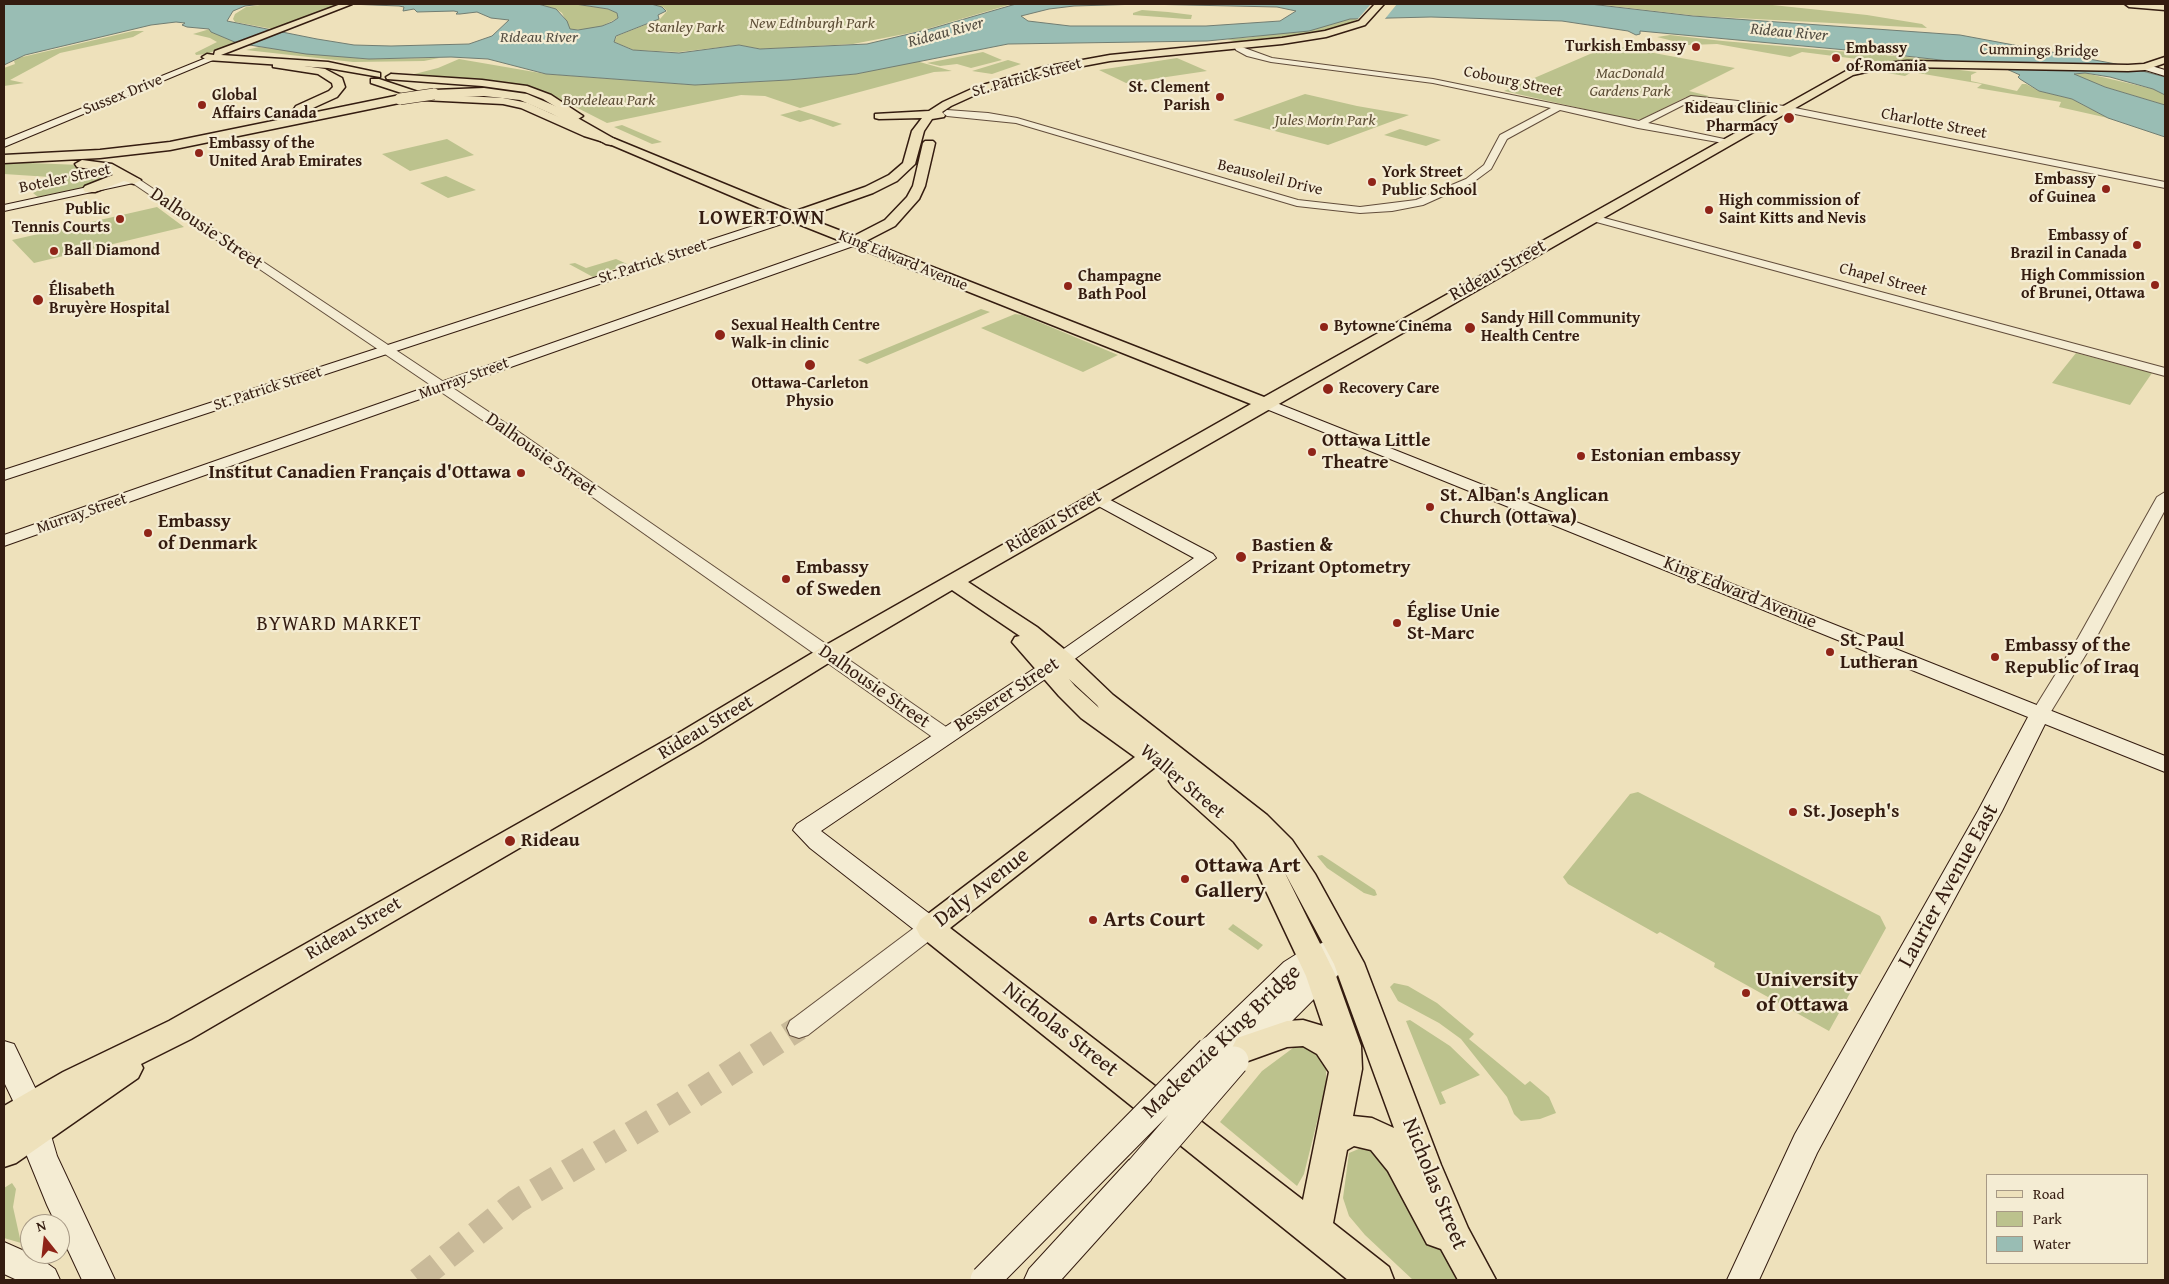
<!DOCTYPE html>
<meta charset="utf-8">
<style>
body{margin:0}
#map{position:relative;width:2169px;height:1284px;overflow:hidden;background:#eee1bb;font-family:"Gentium Book Plus",serif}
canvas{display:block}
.frame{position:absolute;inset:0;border:5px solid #341c10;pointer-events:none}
.legend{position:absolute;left:1986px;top:1174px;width:162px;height:90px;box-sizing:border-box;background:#f4ecd3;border:1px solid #a79985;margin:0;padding:6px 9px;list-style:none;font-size:15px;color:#341c10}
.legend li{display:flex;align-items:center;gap:10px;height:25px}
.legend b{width:25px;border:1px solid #a79985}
.north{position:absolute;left:20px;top:1214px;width:50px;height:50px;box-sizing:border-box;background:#f4ecd3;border:1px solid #a79985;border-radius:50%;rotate:344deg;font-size:14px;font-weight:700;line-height:20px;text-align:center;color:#341c10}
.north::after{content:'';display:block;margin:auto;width:18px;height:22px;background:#8f2418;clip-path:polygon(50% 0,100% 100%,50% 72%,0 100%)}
</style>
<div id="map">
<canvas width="2169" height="1284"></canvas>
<div class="frame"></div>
<ul class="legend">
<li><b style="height:6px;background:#eee1bb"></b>Road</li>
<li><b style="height:14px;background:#bcc28d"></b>Park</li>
<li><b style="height:14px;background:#99bdb4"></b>Water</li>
</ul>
<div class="north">N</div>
</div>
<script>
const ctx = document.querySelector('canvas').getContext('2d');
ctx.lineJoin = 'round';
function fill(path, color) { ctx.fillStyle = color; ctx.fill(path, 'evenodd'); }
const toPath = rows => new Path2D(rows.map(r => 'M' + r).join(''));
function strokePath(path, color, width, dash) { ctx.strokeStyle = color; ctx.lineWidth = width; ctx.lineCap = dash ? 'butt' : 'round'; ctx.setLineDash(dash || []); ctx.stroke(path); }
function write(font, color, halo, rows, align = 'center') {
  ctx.font = font + ' "Gentium Book Plus",serif'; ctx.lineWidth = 4.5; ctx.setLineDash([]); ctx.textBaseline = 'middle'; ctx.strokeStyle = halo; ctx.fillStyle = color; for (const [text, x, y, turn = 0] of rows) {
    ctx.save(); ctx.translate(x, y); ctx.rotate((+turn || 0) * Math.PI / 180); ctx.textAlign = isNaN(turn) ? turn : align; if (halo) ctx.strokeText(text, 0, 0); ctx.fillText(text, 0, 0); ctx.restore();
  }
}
fill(toPath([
 [267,4,338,4,273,29,235,22,233,19,235,14,246,7],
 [538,4,575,4,608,9,617,13,618,18,602,26,586,30,570,29,562,13,556,9],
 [648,4,1012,4,920,31,853,44,761,49,739,45,679,52,634,50,614,42,617,36,660,19,667,11,663,7],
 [1595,4,1763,4,1867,15,1922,24,1927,28,1698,16],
 [1142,10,1168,12,1192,15,1191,19,1186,19,1133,15,1133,13],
 [1350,19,1358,19,1343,26,1311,34,1237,42,1227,39,1253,37],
 [210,29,211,32,236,42,207,54,196,55,195,53,217,42,210,38,193,34],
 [133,31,144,31,133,37,60,53,10,80,24,83,4,86,4,68,15,64,14,61,18,58],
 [1670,35,1723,41,1952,61,1881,62,1802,52,1790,57,1717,44,1689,45,1657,37],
 [1611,45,1616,46,1735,68,1689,91,1709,96,1707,97,1686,97,1642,119,1633,120,1504,91],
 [259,47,367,59,439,58,424,61,353,62,246,50],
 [983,52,1002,60,971,68,957,64,940,66,927,63],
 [1177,58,1207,71,1126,83,1099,70],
 [459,59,546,74,695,85,788,80,856,74,916,61,952,71,934,72,800,108,765,96,741,95,607,123,552,95,526,87,470,79,407,76,438,68],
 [1008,60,1021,64,992,74,972,71],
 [1896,67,1934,67,1977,72,1971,75,1971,81,2017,91,2022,84,2026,84,2039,91,2072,99,2108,118,2059,107,2061,102,1977,88,1982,84,1912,72,1905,76,1875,71],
 [2085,73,2153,89,2165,95,2165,105,2105,87,2072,74],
 [1305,94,1357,106,1409,115,1328,145,1233,120],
 [799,110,842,124,833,127,811,119,800,122,780,115],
 [622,125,662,142,652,144,614,127],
 [1400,129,1441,140,1426,146,1384,135],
 [447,139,474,155,410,171,382,154],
 [4,162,81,165,93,166,116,175,99,184,38,197,33,193,65,178,4,174],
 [446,176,476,190,448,198,420,183],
 [157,207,184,227,34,263,12,240],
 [616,259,627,264,593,277,569,264,575,263,586,268],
 [981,309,990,312,867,364,858,360],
 [1015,314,1022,315,1118,355,1083,372,981,328],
 [2076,353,2152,373,2130,405,2052,383],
 [1638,792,1880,916,1886,928,1829,1031,1714,967,1715,963,1660,932,1657,934,1568,884,1563,877,1630,794],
 [1322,855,1375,890,1377,895,1374,896,1364,893,1327,868,1317,856],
 [1233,924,1263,945,1258,950,1228,929],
 [1394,983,1408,986,1437,1003,1474,1034,1469,1039,1525,1085,1530,1081,1549,1097,1556,1113,1540,1119,1521,1121,1514,1114,1507,1097,1461,1039,1439,1023,1398,1001,1390,987],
 [1410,1020,1450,1046,1480,1075,1441,1092,1446,1103,1440,1105,1406,1021],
 [1302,1045,1319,1053,1326,1068,1326,1084,1315,1130,1304,1174,1297,1186,1220,1122,1262,1071,1293,1048],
 [1372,1147,1446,1252,1463,1280,1413,1280,1365,1235,1349,1216,1343,1198,1349,1153,1361,1148],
 [12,1183,16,1189,13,1207,21,1243,4,1238,4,1188]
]), '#bcc28d');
const water = toPath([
 [4,4,262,4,245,6,233,11,227,21,317,39,354,45,391,46,469,44,492,36,509,20,491,18,477,12,460,14,456,14,458,12,454,11,417,12,414,9,403,11,404,7,399,6,348,4,538,4,556,9,567,21,570,29,578,30,602,26,612,22,618,18,617,13,608,9,575,4,651,4,662,7,666,11,658,15,659,19,616,36,614,42,633,50,679,53,739,45,760,49,867,44,930,29,1016,4,1590,4,1693,16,1960,35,2116,64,2165,77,2165,95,2153,89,2110,77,2085,73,2074,74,2105,87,2165,105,2165,137,2108,118,2072,99,2039,91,2020,79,2018,77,2020,75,2002,67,1879,53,1640,31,1640,34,1636,35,1628,31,1562,21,1431,17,1350,19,1309,31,1207,41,1008,44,856,74,788,80,695,85,546,74,488,59,451,57,369,59,306,54,237,43,211,32,209,29,187,27,182,25,185,23,176,22,151,25,25,55,4,65,4,4],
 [1142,4,1277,7,1296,11,1280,21,1206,26,1070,26,1028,21,1021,16,1049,9,1074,6,1142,4]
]);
fill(water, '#99bdb4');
strokePath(water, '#717d72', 1);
fill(toPath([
 [1371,4,1397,4,1384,20,1357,20]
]), '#eee1bb');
strokePath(toPath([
 [418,1280,516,1202,678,1106,799,1028]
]), '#c9ba99', 25, [25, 12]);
const tertiary = toPath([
 [1239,46,1272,58,1433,79,1639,121,1691,96,1785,106,2165,182,2165,188,1785,112,1693,100,1648,123,1729,140,1729,144,1638,128,1560,110,1507,139,1491,169,1472,183,1423,205,1392,211,1360,213,1297,206,1016,123,947,116,943,113,947,110,988,113,1017,118,1298,200,1360,207,1416,200,1466,179,1484,165,1500,135,1551,108,1433,83,1271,62,1247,56,1236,50,1235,48,1239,46],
 [131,178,137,178,516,430,952,731,955,736,952,741,945,742,938,741,506,436,131,182,131,178],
 [1593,215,2165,368,2165,376,1589,220,1589,216,1593,215],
 [2165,492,2165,510,2096,638,2047,718,2040,720,2033,718,2031,714,2078,638,2157,497,2165,492],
 [930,919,938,922,941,928,938,934,808,1035,799,1038,790,1035,787,1028,790,1021,922,922,930,919]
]);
const secondary = toPath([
 [206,58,213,60,4,147,4,140,206,58],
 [2145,64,2165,70,2165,76,2142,69,2141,67,2145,64],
 [134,177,140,180,138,182,4,211,4,205,134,177],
 [793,213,799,217,797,219,4,480,4,470,793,213],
 [855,237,859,238,861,241,859,244,4,546,4,535,855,237],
 [1264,398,2165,756,2165,772,2045,724,2002,811,1817,1153,1759,1280,1727,1280,1795,1134,1978,811,2028,717,1259,406,1256,403,1259,400,1264,398],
 [1097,493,1213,554,1216,558,1069,663,821,831,939,921,943,928,939,935,930,938,921,935,810,848,793,830,797,824,1055,655,1194,558,1091,502,1088,498,1091,494,1097,493],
 [1341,936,1350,939,1354,946,1350,953,1336,959,1342,967,1338,975,1258,1055,1248,1059,1238,1055,1235,1046,1221,1060,1211,1063,1201,1060,1197,1051,1201,1042,1284,962,1303,950,1341,936],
 [4,1041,14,1044,40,1098,57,1156,115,1280,82,1280,60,1233,60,1224,56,1224,47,1205,27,1156,16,1107,4,1082,4,1041],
 [1140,1156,1151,1160,1155,1170,1151,1180,1061,1280,1024,1280,1029,1269,1129,1160,1140,1156],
 [4,1242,38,1257,55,1269,60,1280,17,1280,4,1274,4,1242]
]);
const primary = toPath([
 [341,4,352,4,221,55,328,62,380,73,380,77,328,68,207,60,202,57,207,54,214,55,215,51,341,4],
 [1375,4,1384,4,1365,25,1326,37,1282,44,1110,61,1046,73,984,91,951,106,942,112,945,115,944,117,932,119,924,131,915,164,897,181,873,193,805,217,854,236,885,220,907,197,913,186,923,143,925,141,933,141,935,143,925,186,919,199,895,226,866,241,1264,397,1846,71,1875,64,1907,61,2128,65,2144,64,2165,57,2165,63,2145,70,2128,71,1907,67,1875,70,1853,75,968,582,1037,627,1070,654,1113,695,1267,815,1292,840,1315,874,1364,963,1441,1165,1468,1228,1496,1280,1458,1280,1441,1249,1427,1244,1388,1171,1371,1150,1354,1146,1347,1150,1333,1223,1389,1267,1394,1280,1348,1280,920,936,916,928,920,920,1135,757,1081,718,1059,696,1012,642,1015,637,1020,636,952,590,835,659,700,743,191,1039,141,1064,143,1068,138,1078,16,1163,4,1167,4,1106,63,1072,169,1021,682,731,819,649,1251,404,788,220,607,143,584,136,521,108,503,104,423,100,371,83,371,79,379,79,424,94,503,98,528,103,592,132,615,139,793,212,865,187,889,175,903,163,912,131,922,118,879,119,875,118,875,114,929,111,943,102,976,87,1044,67,1110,55,1282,38,1325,31,1359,21,1375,4],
 [1069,679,1097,705,1099,708,1097,706,1075,686,1069,679],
 [1164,760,1180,773,1173,775,1169,781,1173,787,1234,842,1258,874,1306,976,1323,1026,1303,1020,1287,1021,1237,1038,1232,1048,1237,1058,1248,1061,1287,1047,1303,1046,1317,1054,1329,1072,1303,1200,950,928,1164,760],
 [1284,871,1334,964,1394,1128,1372,1118,1353,1116,1362,1069,1361,1046,1336,976,1284,871],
 [2125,4,2165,4,2165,10,2129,7,2125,4],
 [391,74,482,80,527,86,551,95,583,116,578,119,574,118,543,99,525,92,482,86,387,79,386,77,391,74]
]);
const motorway = toPath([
 [277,62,325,69,342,78,345,87,337,97,304,112,296,112,294,109,296,106,329,91,333,87,332,83,318,74,273,67,273,63,277,62],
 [484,88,527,94,560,108,618,141,611,145,606,144,552,114,520,100,484,96,434,98,428,94,434,90,484,88],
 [400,95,404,96,406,99,404,102,170,150,100,158,4,163,4,155,100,150,170,142,400,95],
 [82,160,112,164,141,180,134,184,124,181,95,192,85,192,83,189,85,186,113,175,104,171,77,167,75,164,82,160]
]);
strokePath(tertiary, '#624d3b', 2);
strokePath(secondary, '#341c10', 2);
strokePath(primary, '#341c10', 3);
strokePath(motorway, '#341c10', 3);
fill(tertiary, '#f4ecd3');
fill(secondary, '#f4ecd3');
fill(primary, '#eee1bb');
fill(motorway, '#eee1bb');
const secondaryBridge = toPath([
 [1140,1170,1234,1061],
 [985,1280,1211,1051]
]);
const motorwayBridge = toPath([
 [400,99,434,94]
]);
strokePath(secondaryBridge, '#341c10', 31, []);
strokePath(motorwayBridge, '#341c10', 12, []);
strokePath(secondaryBridge, '#f4ecd3', 29);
strokePath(motorwayBridge, '#eee1bb', 11);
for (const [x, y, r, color] of [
 [1696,47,5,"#8f2418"],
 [1836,58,5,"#8f2418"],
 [1220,97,5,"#8f2418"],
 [202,105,5,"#8f2418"],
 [1789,118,6,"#8f2418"],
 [199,153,5,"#8f2418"],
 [1372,182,5,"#8f2418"],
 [2106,189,5,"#8f2418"],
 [1709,210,5,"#8f2418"],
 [120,219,5,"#8f2418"],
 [2137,245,5,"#8f2418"],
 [54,251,5,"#8f2418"],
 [2155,285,5,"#8f2418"],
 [1068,286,5,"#8f2418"],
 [38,300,6,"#8f2418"],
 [1324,327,5,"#8f2418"],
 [1470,328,6,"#8f2418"],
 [720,335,6,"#8f2418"],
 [810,365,6,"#8f2418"],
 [1328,389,6,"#8f2418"],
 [1312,452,5,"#8f2418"],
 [1581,456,5,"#8f2418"],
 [521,473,5,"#8f2418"],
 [1430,507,5,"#8f2418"],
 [148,533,5,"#8f2418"],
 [1241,557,6,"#8f2418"],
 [786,579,5,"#8f2418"],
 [1397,623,5,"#8f2418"],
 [1830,652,5,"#8f2418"],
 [1995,657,5,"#8f2418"],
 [1793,812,5,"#8f2418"],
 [510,841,6,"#8f2418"],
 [1185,879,5,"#8f2418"],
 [1093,920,5,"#8f2418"],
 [1746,993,5,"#8f2418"]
]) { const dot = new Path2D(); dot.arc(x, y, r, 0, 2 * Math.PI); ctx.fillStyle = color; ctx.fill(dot); strokePath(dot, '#f4ecd3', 2); }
write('italic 16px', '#5d4e36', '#f4ecd3', [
 ["New Edinburgh Park",812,24],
 ["Stanley Park",686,28],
 ["MacDonald",1630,74],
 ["Gardens Park",1630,92],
 ["Bordeleau Park",609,101],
 ["Jules Morin Park",1325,121]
]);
write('italic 16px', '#524c41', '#f4ecd3', [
 ["Rideau River",946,33,-15],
 ["Rideau River",1789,33,5],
 ["Rideau River",539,38]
]);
write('bold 16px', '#341c10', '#f4ecd3', [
 ["Turkish Embassy",1686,47,"right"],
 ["Embassy",1846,49],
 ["of Romania",1846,67],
 ["St. Clement",1210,88,"right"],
 ["Parish",1210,106,"right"],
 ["Global",212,96],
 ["Affairs Canada",212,114],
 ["Rideau Clinic",1778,109,"right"],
 ["Pharmacy",1778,127,"right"],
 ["Embassy of the",209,144],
 ["United Arab Emirates",209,162],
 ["York Street",1382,173],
 ["Public School",1382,191],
 ["Embassy",2096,180,"right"],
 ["of Guinea",2096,198,"right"],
 ["High commission of",1719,201],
 ["Saint Kitts and Nevis",1719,219],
 ["Public",110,210,"right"],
 ["Tennis Courts",110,228,"right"],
 ["Embassy of",2127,236,"right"],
 ["Brazil in Canada",2127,254,"right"],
 ["Ball Diamond",64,251],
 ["High Commission",2145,276,"right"],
 ["of Brunei, Ottawa",2145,294,"right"],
 ["Champagne",1078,277],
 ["Bath Pool",1078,295],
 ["Élisabeth",49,291],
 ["Bruyère Hospital",49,309],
 ["Sandy Hill Community",1481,319],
 ["Health Centre",1481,337],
 ["Sexual Health Centre",731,326],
 ["Walk-in clinic",731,344],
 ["Bytowne Cinema",1334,327],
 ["Ottawa-Carleton",810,384,"center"],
 ["Physio",810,402,"center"],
 ["Recovery Care",1339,389]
], 'left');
write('16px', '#341c10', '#f4ecd3', [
 ["Cummings Bridge",2039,51,1],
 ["St. Patrick Street",1027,78,-15],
 ["Cobourg Street",1513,82,12],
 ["Sussex Drive",123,95,-22],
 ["Charlotte Street",1934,124,11],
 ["Beausoleil Drive",1270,178,14],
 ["Boteler Street",65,179,-12],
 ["King Edward Avenue",903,261,22],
 ["St. Patrick Street",653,262,-18],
 ["Chapel Street",1883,280,15],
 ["Murray Street",464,379,-20],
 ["St. Patrick Street",268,389,-18],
 ["Murray Street",82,514,-19]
]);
write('19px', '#341c10', '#f4ecd3', [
 ["Dalhousie Street",206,229,34],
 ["Rideau Street",1498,271,-29],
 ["Dalhousie Street",541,455,35],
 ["Rideau Street",1054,522,-30],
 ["King Edward Avenue",1740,593,22],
 ["Dalhousie Street",874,687,35],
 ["Besserer Street",1007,695,-33],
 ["Rideau Street",706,728,-31],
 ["Waller Street",1182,782,40],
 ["Rideau Street",354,929,-30]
]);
write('bold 19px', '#341c10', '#f4ecd3', [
 ["Ottawa Little",1322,441],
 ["Theatre",1322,463],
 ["Estonian embassy",1591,456],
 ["Institut Canadien Français d'Ottawa",511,473,"right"],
 ["St. Alban's Anglican",1440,496],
 ["Church (Ottawa)",1440,518],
 ["Embassy",158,522],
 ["of Denmark",158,544],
 ["Bastien &",1252,546],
 ["Prizant Optometry",1252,568],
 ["Embassy",796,568],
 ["of Sweden",796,590],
 ["Église Unie",1407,612],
 ["St-Marc",1407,634],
 ["St. Paul",1840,641],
 ["Lutheran",1840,663],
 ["Embassy of the",2005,646],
 ["Republic of Iraq",2005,668],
 ["St. Joseph's",1803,812],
 ["Rideau",521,841]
], 'left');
ctx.letterSpacing = '1px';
write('bold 20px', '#341c10', '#f4ecd3', [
 ["LOWERTOWN",762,219]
]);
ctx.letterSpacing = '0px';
ctx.letterSpacing = '1px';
write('20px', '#341c10', '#f4ecd3', [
 ["BYWARD MARKET",339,625]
]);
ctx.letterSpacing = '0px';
write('bold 22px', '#341c10', '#f4ecd3', [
 ["Ottawa Art",1195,866],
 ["Gallery",1195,891],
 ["Arts Court",1103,920],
 ["University",1756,980],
 ["of Ottawa",1756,1005]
], 'left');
write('22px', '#341c10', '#f4ecd3', [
 ["Laurier Avenue East",1949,886,-61],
 ["Daly Avenue",982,888,-38],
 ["Nicholas Street",1060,1030,38],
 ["Mackenzie King Bridge",1222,1042,-44],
 ["Nicholas Street",1434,1184,68]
]);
</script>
